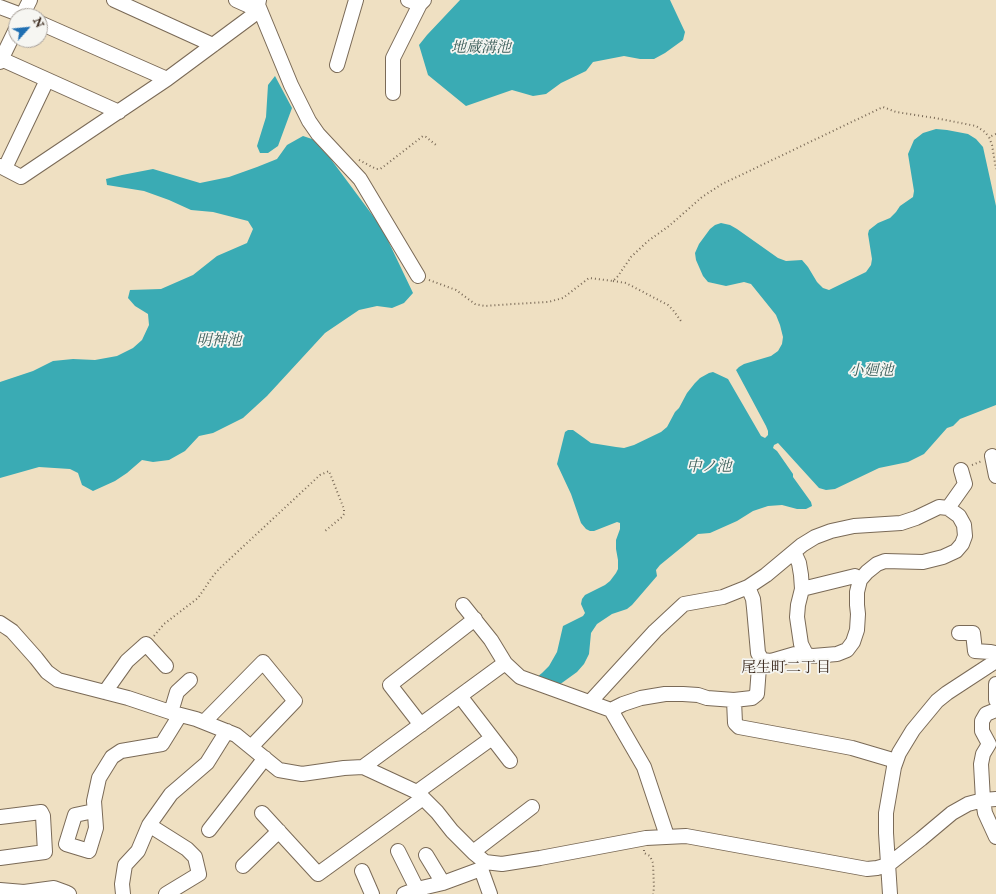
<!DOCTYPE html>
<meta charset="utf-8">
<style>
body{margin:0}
#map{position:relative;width:996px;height:894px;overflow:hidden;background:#efe0c2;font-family:"IM FELL Double Pica",serif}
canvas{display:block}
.north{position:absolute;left:8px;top:8px;width:40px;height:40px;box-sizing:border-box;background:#f6f6f2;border:1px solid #aba49d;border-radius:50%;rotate:63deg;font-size:11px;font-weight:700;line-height:16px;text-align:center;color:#3b2a1e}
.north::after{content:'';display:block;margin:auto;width:14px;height:18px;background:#1f6fb2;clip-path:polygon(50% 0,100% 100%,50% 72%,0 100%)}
</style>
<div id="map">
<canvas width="996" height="894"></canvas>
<div class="north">N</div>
</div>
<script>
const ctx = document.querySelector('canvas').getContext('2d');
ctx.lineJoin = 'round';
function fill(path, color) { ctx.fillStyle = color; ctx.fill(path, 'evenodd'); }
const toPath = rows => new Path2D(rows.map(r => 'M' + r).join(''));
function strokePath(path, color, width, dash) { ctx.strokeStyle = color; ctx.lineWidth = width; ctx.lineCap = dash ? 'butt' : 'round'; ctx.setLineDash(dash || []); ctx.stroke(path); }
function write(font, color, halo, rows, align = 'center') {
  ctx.font = font + ' "IM FELL Double Pica","Noto Serif JP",serif'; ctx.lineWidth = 3.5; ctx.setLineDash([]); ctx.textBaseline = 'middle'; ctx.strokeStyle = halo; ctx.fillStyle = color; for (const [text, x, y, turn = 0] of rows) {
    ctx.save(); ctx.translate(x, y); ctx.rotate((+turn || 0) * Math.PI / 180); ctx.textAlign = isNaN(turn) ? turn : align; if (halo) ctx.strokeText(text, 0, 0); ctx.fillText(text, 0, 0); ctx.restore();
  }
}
fill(toPath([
 [460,0,670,0,685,32,683,40,665,53,654,59,640,59,624,56,593,62,586,71,561,83,546,94,533,96,512,90,466,106,428,75,419,45,427,35],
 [275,76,292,108,278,146,268,153,260,153,257,146,266,117,268,85],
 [936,129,947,130,968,134,976,139,983,147,996,206,996,405,960,419,953,426,947,428,924,454,908,462,879,468,835,489,826,490,819,488,778,443,774,445,773,448,777,451,793,474,793,477,811,502,812,506,806,509,797,509,782,505,768,506,753,511,737,521,710,533,698,534,660,565,656,570,657,576,632,605,627,609,612,614,597,624,591,633,589,654,584,664,577,672,559,685,537,677,542,673,549,666,557,652,563,626,583,616,585,613,581,604,582,599,585,595,605,585,610,581,616,573,618,569,618,560,616,549,616,540,620,529,620,523,617,522,594,531,590,531,586,529,581,523,571,494,557,464,565,432,568,430,573,430,591,443,616,447,624,448,634,445,661,432,667,427,675,412,679,408,687,393,695,383,700,378,709,373,713,372,728,379,761,436,765,438,768,435,768,431,766,426,736,370,739,367,744,364,771,356,778,351,782,344,783,337,780,325,776,315,751,284,744,282,726,286,708,282,703,276,696,260,695,253,699,244,710,229,715,225,721,223,730,225,737,229,778,258,786,261,802,260,808,267,817,282,823,288,829,290,866,272,871,265,872,259,868,234,869,230,878,223,890,218,896,212,900,206,913,197,914,191,908,154,914,140,923,133],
 [303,136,312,139,330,158,382,228,413,293,404,303,392,308,377,306,359,310,325,333,267,396,243,418,213,433,199,436,185,451,169,460,153,462,142,460,127,473,115,481,93,491,82,485,78,473,70,469,39,467,0,478,0,382,33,371,53,361,73,359,95,360,117,356,133,348,142,340,149,325,148,314,135,306,128,298,130,290,161,289,193,275,217,256,247,243,253,229,248,221,213,212,191,210,169,200,144,191,107,185,106,179,122,175,153,169,200,183,229,177,257,167,277,159,287,145]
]), '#3aabb4');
const minor = toPath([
 [114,0,213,45],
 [236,0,256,9],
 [408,0,420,4,424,0],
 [258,5,291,85,309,121,318,134,360,179,418,276],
 [0,7,24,16],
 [22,16,30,0],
 [40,23,167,79],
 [1,59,119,112],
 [0,62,16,29],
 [337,65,356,0],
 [393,93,393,58,420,4],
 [0,166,21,177,167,79,252,16,258,5,259,0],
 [5,168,47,80],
 [992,456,996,476],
 [948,508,965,484,961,470],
 [794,552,799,563,801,575,802,589,798,605,797,617,801,644,806,654],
 [802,589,855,576,860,580],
 [463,605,491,640,505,663,520,677,611,710,644,767,667,836],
 [0,623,12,631,36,658,47,672,58,680,128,698,173,713,196,719,236,735,279,770,302,774,344,768,363,767,417,792,437,812,452,831,474,853,485,862,502,864,540,858,646,838,686,836,867,869,877,868,888,865,921,839,952,813,968,804,983,800,996,799],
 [959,633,973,633,975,651,990,652,996,653],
 [996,684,996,700],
 [105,692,127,661,146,644,166,666],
 [460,696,510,761],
 [734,700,735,723,739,727,831,744,852,748,896,761],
 [590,702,655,631,684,604,723,597,748,587,766,575,802,545,815,537,831,531,854,526,901,523,916,518,939,507,948,508,959,516,964,525,965,536,962,544,956,551,943,557,923,562,885,561,877,564,867,572,860,580,857,592,857,605,858,614,857,630,853,642,847,650,837,654,813,656,803,654,795,654,771,661,762,660,758,653,754,608,753,599,748,587],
 [611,710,623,704,641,698,665,694,683,694,698,695,707,698,734,700,752,698,757,694,759,667,762,660],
 [996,710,986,714,982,721,982,731,989,744,983,754,981,764,983,800,985,813,996,837],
 [171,712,177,692,190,680],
 [204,722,263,662,295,701,251,747],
 [421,725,390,685,475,619],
 [363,767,505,663],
 [417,792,492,738],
 [94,811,75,815,66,844,89,851,96,828,94,801,99,778,112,757,121,751,162,744,180,715],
 [262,813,318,874,423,798],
 [0,817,41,812,43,816,45,852,0,858],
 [149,825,187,849,195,857,199,874,166,894],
 [209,830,265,758],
 [398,851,417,889],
 [473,852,532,807],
 [426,855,443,883],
 [243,866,279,831],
 [481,869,490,894],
 [362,871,372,894],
 [0,890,24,892,54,888,65,892,69,894],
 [123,894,122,884,125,865,138,851,149,825,171,794,207,763,227,731],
 [404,894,417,889,443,883,481,869,485,862],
 [890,894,886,833,886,813,894,767,899,753,913,730,937,701,947,693,996,661]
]);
strokePath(minor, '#7a6a57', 16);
strokePath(toPath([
 [996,134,989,137,992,145,996,169],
 [359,160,376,169,380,169,383,167,423,136,426,137,436,145],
 [429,280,456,290,475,304,485,306,513,304,548,302,563,298,589,278,613,281,618,276,631,257,648,241,669,226,702,197,722,184,741,175,883,107,896,112,935,118,976,126,985,132,989,137],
 [613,281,626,283,668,305,673,310,681,321],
 [972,465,982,461],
 [154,636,164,624,198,598,213,576,219,569,320,475,329,471,344,509,344,514,342,517,325,531],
 [644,850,644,853,650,856,653,863,654,888,653,894]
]), '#7a6a57', 2, [1, 3]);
strokePath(minor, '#fff', 14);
write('italic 15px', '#3b5e5a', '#f6f6f2', [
 ["地蔵溝池",481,49],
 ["明神池",219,342],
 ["小廻池",871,372],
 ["中ノ池",709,468]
]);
write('15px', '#3b2a1e', '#f6f6f2', [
 ["尾生町二丁目",786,669]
]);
</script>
